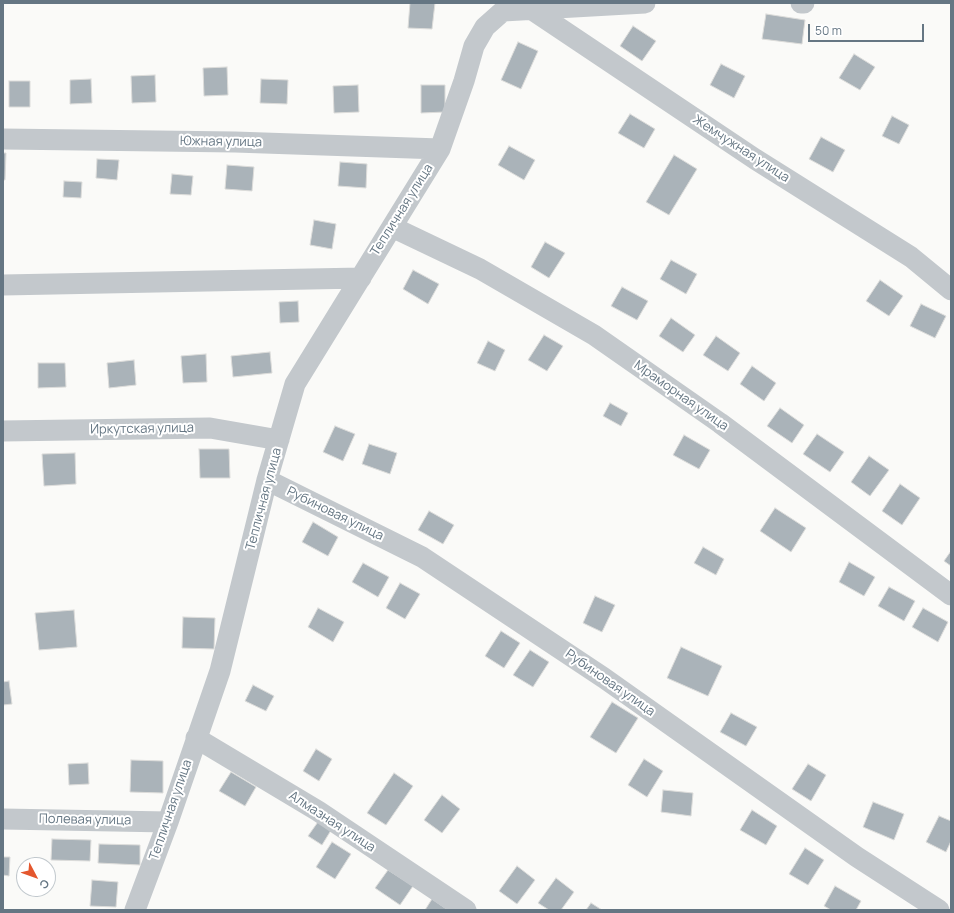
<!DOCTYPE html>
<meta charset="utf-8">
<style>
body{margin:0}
#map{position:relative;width:954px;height:913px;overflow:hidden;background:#fafaf8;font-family:Manrope,sans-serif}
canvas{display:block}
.frame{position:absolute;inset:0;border:4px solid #657683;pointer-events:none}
.north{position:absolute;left:16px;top:857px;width:40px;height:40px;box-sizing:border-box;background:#fff;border:1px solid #c1c8cd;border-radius:50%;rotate:131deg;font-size:11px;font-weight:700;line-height:16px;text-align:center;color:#657683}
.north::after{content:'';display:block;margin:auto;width:14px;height:18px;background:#e4572e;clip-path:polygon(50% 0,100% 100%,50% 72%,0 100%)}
.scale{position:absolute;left:808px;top:24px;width:116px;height:18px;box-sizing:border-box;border:2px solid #657683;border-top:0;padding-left:5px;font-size:12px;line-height:14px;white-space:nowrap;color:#657683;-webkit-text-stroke:3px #fff;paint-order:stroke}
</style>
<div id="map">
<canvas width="954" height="913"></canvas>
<div class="frame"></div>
<div class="north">С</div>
<div class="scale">50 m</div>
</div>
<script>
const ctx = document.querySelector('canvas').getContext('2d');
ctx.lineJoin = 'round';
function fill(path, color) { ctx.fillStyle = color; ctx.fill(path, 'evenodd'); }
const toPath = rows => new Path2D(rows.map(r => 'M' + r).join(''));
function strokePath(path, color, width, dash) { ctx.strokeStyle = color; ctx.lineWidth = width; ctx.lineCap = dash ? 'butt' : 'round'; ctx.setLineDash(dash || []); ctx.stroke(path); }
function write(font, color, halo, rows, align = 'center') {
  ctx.font = font + ' Manrope,sans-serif'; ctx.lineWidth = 4; ctx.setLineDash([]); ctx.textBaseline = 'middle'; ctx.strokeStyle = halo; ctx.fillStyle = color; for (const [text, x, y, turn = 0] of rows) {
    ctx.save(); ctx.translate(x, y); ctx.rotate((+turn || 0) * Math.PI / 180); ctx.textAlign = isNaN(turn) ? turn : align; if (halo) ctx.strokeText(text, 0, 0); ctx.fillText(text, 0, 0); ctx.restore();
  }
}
const building = toPath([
 [410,3,435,3,432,29,408,28,410,3],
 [766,14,805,20,802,44,762,39,766,14],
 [633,26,656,41,642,61,620,46,633,26],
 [518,42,538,51,521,89,501,80,518,42],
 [854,54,875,67,860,90,839,78,854,54],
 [721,64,745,76,734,98,710,85,721,64],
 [227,67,228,95,204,96,203,68,227,67],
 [155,75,156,102,132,103,131,76,155,75],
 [91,79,92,103,70,104,70,80,91,79],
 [261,79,288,80,287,104,260,103,261,79],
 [9,81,30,81,30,107,9,107,9,81],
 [358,85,359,112,334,113,333,86,358,85],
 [421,85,445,85,445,112,421,113,421,85],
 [630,114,655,129,644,148,618,133,630,114],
 [892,116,909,125,899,144,882,136,892,116],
 [821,137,845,150,833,172,809,159,821,137],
 [509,146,535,160,524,180,498,165,509,146],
 [3,153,6,153,5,180,3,180,3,153],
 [674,155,697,169,669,215,646,202,674,155],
 [97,159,119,160,117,180,96,178,97,159],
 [340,162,367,164,366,188,338,186,340,162],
 [227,165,254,167,252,191,225,189,227,165],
 [172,174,193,176,191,195,170,194,172,174],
 [64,181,82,182,81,198,63,197,64,181],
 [314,220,336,224,332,249,310,245,314,220],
 [545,242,565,253,549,278,531,267,545,242],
 [671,260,697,274,686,294,660,279,671,260],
 [413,270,439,284,428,304,403,289,413,270],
 [880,280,903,296,889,316,866,301,880,280],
 [622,287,648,301,637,320,611,306,622,287],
 [298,301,299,322,280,323,279,302,298,301],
 [921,304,946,316,935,338,910,326,921,304],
 [671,318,695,335,683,352,659,336,671,318],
 [544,335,563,346,547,371,528,360,544,335],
 [716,336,740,353,728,371,703,355,716,336],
 [488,341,505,350,495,371,477,363,488,341],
 [270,352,272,373,233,377,231,356,270,352],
 [206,354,207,382,183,383,181,356,206,354],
 [134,360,136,385,109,388,107,363,134,360],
 [38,363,65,363,66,387,38,388,38,363],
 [752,366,776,383,764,401,740,384,752,366],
 [610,403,628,413,621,426,603,416,610,403],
 [780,408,804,425,792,443,767,426,780,408],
 [335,426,355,434,343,461,323,452,335,426],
 [817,434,844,452,830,472,803,454,817,434],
 [684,435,710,450,699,469,673,455,684,435],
 [369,444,397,453,390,474,362,464,369,444],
 [199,449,229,449,230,478,200,478,199,449],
 [75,453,76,484,44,486,42,454,75,453],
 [869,456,889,470,870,496,851,482,869,456],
 [900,484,920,498,902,525,882,511,900,484],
 [775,508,806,528,791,552,760,531,775,508],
 [429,511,454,525,443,544,418,530,429,511],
 [313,522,338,537,328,556,302,542,313,522],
 [703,547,724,559,716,575,694,563,703,547],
 [951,551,951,566,944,561,951,551],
 [849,562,875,577,864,596,839,582,849,562],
 [363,563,389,577,378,597,352,582,363,563],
 [400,583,420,594,405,619,386,608,400,583],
 [889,587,915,601,904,621,878,606,889,587],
 [595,596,615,605,602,632,583,623,595,596],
 [318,608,344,622,333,642,308,627,318,608],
 [923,608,948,622,938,642,912,627,923,608],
 [74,610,77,647,39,650,35,613,74,610],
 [183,617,215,618,214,649,182,648,183,617],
 [501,631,520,643,504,668,485,656,501,631],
 [681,647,722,666,708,696,667,678,681,647],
 [530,650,549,662,533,687,513,675,530,650],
 [9,681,12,704,3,705,3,682,9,681],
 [253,685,274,696,266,711,245,701,253,685],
 [612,702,638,718,616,753,590,737,612,702],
 [731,713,757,727,746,746,720,732,731,713],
 [316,749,332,759,319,781,303,771,316,749],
 [644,759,663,771,647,797,628,785,644,759],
 [131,760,163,761,163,793,130,792,131,760],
 [88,763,89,784,69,785,68,764,88,763],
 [808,764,826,775,811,801,792,789,808,764],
 [231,772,256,787,245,806,219,791,231,772],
 [394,773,413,786,386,825,367,813,394,773],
 [663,790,693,793,691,816,661,812,663,790],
 [442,795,460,809,442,833,424,820,442,795],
 [873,802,904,814,894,840,863,827,873,802],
 [752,810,777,826,766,845,740,830,752,810],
 [939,816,951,821,951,841,946,852,926,842,939,816],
 [320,819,333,827,322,845,308,836,320,819],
 [52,839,91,840,90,861,51,860,52,839],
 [332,842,351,854,335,879,316,867,332,842],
 [99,844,140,845,140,865,98,863,99,844],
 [805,848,824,860,808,885,789,874,805,848],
 [3,857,10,857,9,876,3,875,3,857],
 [517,866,535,880,517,904,499,891,517,866],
 [388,870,413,886,400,905,375,888,388,870],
 [556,878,574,892,561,910,549,910,538,903,556,878],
 [92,880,118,882,116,907,90,906,92,880],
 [835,886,861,901,856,910,831,910,824,906,835,886],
 [432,899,448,910,425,910,432,899],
 [591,903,602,910,586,910,591,903]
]);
fill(building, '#aab3b9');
strokePath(building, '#dcdcda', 1);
strokePath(toPath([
 [801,3,804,3],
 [531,9,755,159,911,257,951,290],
 [3,139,235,142,440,149],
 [392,227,480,269,594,335,720,423,951,595],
 [3,285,361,278],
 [3,431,210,428,279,440],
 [267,480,422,557,604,678,857,857,939,910],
 [196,738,318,811,466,910],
 [3,819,168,822],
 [135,910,168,822,220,671,267,480,295,384,440,149,464,81,474,46,485,27,503,11,645,3]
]), '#c3c8cc', 21);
write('13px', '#657683', '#fff', [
 ["Южная улица",221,142,1],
 ["Жемчужная улица",741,149,33],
 ["Тепличная улица",402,210,-58],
 ["Мраморная улица",681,396,35],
 ["Иркутская улица",142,429,-1],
 ["Тепличная улица",264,499,-75],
 ["Рубиновая улица",335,514,26],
 ["Рубиновая улица",610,683,35],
 ["Тепличная улица",171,810,-71],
 ["Полевая улица",85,820,1],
 ["Алмазная улица",332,822,33]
]);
</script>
